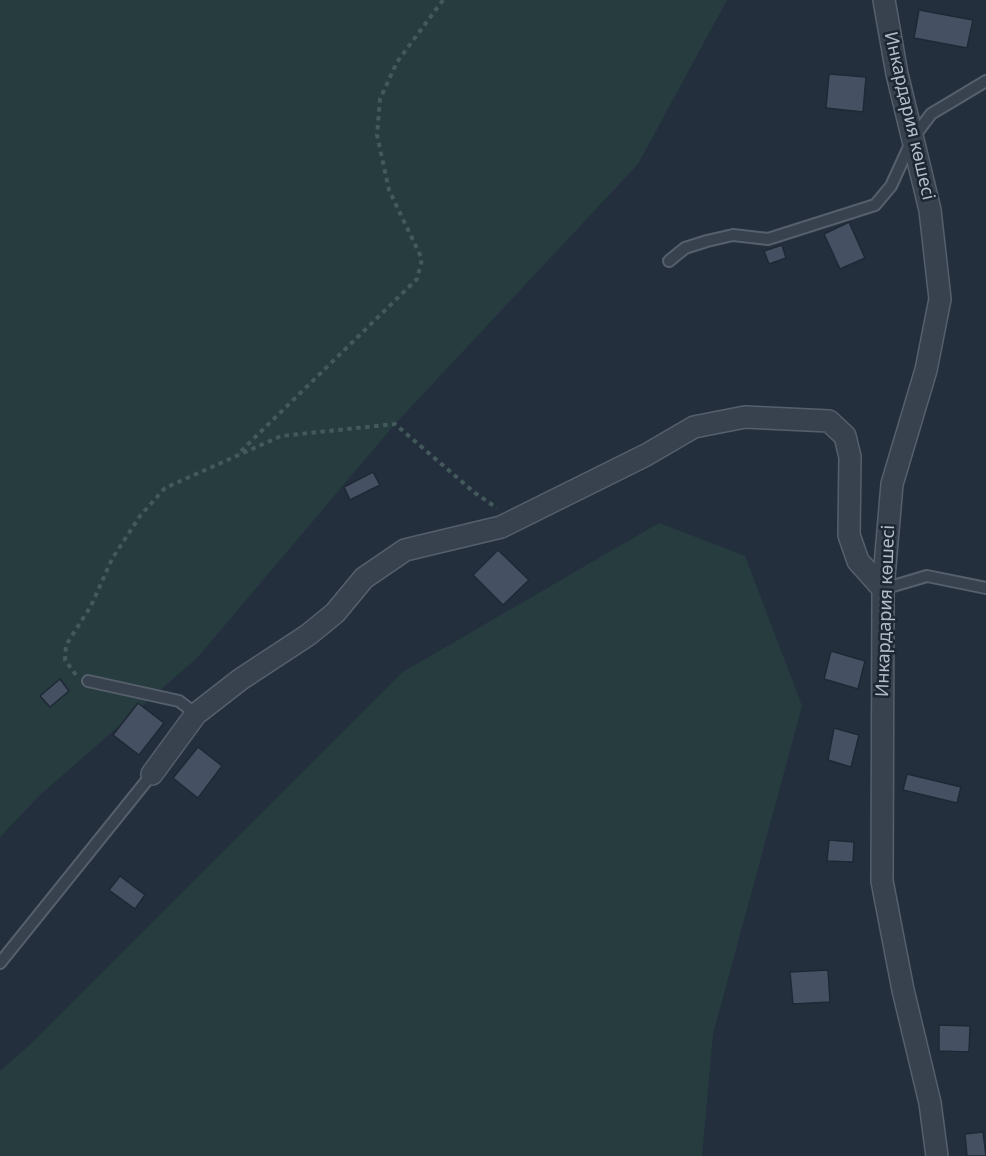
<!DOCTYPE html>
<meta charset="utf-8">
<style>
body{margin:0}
canvas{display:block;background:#242f3e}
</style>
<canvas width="986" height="1156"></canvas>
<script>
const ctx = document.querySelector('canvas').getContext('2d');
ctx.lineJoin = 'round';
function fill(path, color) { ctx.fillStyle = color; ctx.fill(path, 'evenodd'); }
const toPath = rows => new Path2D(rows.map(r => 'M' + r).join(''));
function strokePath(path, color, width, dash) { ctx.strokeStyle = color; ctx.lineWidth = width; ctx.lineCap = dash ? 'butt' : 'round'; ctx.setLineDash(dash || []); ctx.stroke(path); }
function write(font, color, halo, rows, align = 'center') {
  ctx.font = font + ' "Noto Sans",sans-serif'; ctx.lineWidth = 5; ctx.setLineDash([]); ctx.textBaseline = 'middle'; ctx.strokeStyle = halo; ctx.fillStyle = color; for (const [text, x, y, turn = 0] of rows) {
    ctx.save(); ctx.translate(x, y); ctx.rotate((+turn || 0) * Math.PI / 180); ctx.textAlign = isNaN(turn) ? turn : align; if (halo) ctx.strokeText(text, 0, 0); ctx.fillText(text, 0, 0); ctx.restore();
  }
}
fill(toPath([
 [0,0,727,0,638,164,395,424,197,658,41,794,0,837],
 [659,523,745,556,802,706,713,1034,702,1156,0,1156,0,1071,32,1043,403,672]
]), '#263c3f');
const building = toPath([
 [919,10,973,20,967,48,914,38,919,10],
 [829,74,866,77,863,112,826,108,829,74],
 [849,222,865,258,840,269,824,234,849,222],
 [782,245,786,258,769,264,764,251,782,245],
 [373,472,380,485,350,500,344,487,373,472],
 [498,550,529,580,503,605,473,575,498,550],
 [831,651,865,661,858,689,824,679,831,651],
 [60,679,69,691,50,707,40,696,60,679],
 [138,703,164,723,139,755,113,735,138,703],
 [834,728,859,735,851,767,828,760,834,728],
 [198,747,222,766,198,798,173,778,198,747],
 [907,774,961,787,957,803,903,790,907,774],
 [829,840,854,842,853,862,827,861,829,840],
 [120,876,145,895,135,909,109,890,120,876],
 [828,970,830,1002,793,1004,790,972,828,970],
 [939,1025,970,1026,969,1052,939,1051,939,1025],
 [983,1132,986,1156,967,1156,965,1134,983,1132]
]);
fill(building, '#455162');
strokePath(building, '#1f2835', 1.5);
const lane = toPath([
 [669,261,685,248,707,241,733,235,768,239,875,205,891,186,913,138,931,114,986,81],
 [883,589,927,576,986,588],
 [88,681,179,701,196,714],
 [0,963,152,774]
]);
const street = toPath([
 [884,0,897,74,930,210,940,299,926,370,892,484,883,589,882,881,903,990,930,1103,937,1156],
 [152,774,196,714,241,679,308,635,335,613,364,578,405,550,501,527,646,455,694,427,745,417,829,421,845,436,850,457,849,535,858,561,883,589]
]);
strokePath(lane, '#565f6c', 14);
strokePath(street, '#565f6c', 24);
strokePath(toPath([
 [241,451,417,279,422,259,389,190,377,135,380,99,397,62,443,0],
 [76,675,65,660,66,645,91,606,112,559,140,516,165,488,281,436,395,424,475,493,497,508]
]), '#44595c', 4, [4.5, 4.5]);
strokePath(lane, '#38414e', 10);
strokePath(street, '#38414e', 21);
write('18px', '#b4bcc9', '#1d2633', [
 ["Инкардария көшесі",909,116,77],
 ["Инкардария көшесі",886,611,-88]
]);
</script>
